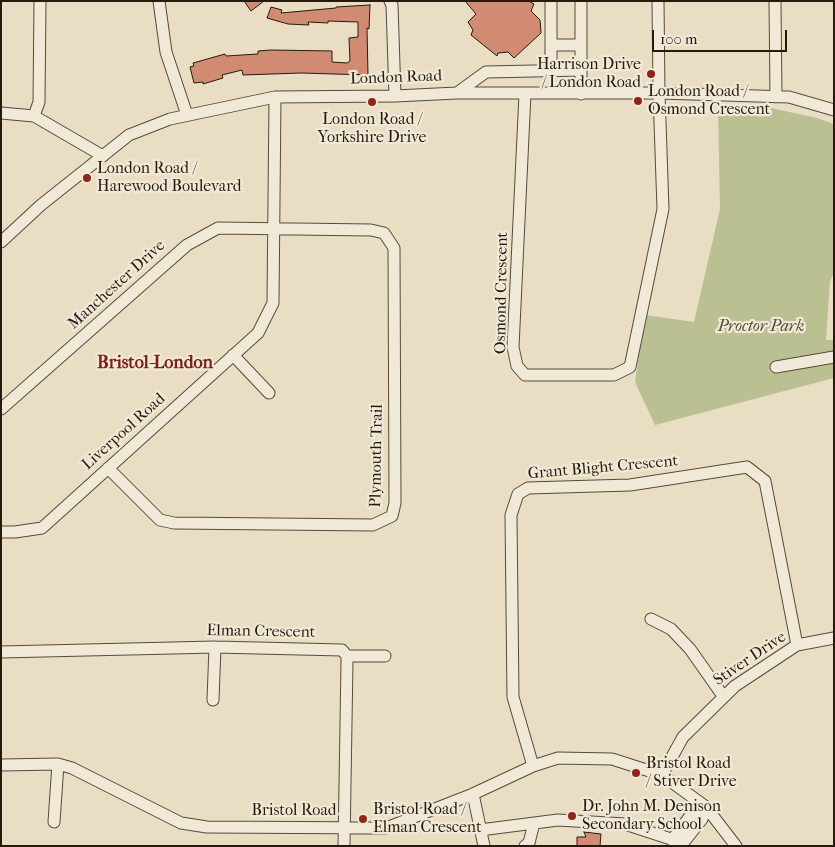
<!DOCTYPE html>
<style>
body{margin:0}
#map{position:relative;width:835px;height:847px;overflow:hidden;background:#e9ddc3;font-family:"IM FELL French Canon",serif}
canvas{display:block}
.frame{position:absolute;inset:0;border:2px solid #251a0d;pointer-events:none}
.scale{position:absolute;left:652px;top:30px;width:135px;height:22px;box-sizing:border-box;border:2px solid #251a0d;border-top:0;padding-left:6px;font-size:15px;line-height:18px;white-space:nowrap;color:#251a0d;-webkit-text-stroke:4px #f1e9d8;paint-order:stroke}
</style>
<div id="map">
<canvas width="835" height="847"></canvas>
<div class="frame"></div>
<div class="scale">100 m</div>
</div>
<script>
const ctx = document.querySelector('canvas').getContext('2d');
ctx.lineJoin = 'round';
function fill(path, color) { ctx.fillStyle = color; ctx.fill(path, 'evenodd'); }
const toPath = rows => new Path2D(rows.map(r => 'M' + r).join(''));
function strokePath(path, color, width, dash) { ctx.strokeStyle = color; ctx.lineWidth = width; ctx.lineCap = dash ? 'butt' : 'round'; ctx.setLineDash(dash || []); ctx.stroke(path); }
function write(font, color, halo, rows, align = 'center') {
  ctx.font = font + ' "IM FELL French Canon",serif'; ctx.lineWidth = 4.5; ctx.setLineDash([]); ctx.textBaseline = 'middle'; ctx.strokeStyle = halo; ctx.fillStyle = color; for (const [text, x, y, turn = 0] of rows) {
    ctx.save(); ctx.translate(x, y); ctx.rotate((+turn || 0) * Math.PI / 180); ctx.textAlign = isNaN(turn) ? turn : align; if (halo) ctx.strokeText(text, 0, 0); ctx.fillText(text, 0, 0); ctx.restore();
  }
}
fill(toPath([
 [718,107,771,108,817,118,834,124,834,272,830,282,826,340,834,340,834,378,655,425,635,382,645,315,694,322,720,209]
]), '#bac092');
const building = toPath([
 [244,1,264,1,251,11,244,1],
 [465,1,529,1,534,4,531,11,540,20,541,33,514,58,508,52,498,53,497,56,471,35,473,30,468,22,476,14,465,1],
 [370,5,369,29,367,28,368,75,301,73,243,75,242,70,222,75,223,78,203,84,203,82,194,83,190,67,194,66,193,63,225,54,226,56,258,54,258,51,271,50,332,51,332,62,347,63,350,61,349,38,358,37,358,22,328,21,328,23,308,22,309,25,288,24,267,18,271,7,282,10,281,13,336,8,336,7,370,5],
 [584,832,601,834,600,846,577,846,577,837,586,837,584,832]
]);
fill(building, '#d08b72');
strokePath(building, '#251a0d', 1);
const minor = toPath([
 [159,1,166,52,187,115],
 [390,1,392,5,395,96],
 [551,1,551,70],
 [581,1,581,94],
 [775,1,776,97],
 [551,45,581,45],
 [457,93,486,72,581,70],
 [525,94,513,347,517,366,525,375,614,375,630,367,663,209,659,93,658,1],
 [1,113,34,116,103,156],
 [34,116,39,102,40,1],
 [1,242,41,205,129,135,170,119,275,97,395,96,457,93,659,93,789,97,834,110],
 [233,355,269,393],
 [776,367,834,357],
 [1,409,187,245,218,228,371,230,384,233,394,248,395,503,392,516,373,525,174,523,160,520,108,468],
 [1,532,15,532,42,528,258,333,273,303,275,97],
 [651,619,671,629,690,649,723,696],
 [1,652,215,647,342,650,347,656,347,661,344,846],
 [347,656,385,656],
 [213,700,215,647],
 [1,765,58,764,72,768,181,823,207,827,386,828,473,794,533,766,558,758,612,759,662,775,706,807,736,846],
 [533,766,513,697,511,515,518,494,528,488,630,485,747,467,765,481,797,645],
 [662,775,683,737,735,686,797,645,834,638],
 [473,794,484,846],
 [54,822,58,764],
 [480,830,558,820,625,824,683,843,702,819,706,807],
 [672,840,694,811,706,807],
 [525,846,529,843,534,823]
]);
strokePath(minor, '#564b3a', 13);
strokePath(minor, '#f1e9d8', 11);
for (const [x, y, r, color] of [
 [651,74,5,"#8f2418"],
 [638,101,5,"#8f2418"],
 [372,102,5,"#8f2418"],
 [87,178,5,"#8f2418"],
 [636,773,5,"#8f2418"],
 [572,816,5,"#8f2418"],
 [363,819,5,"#8f2418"]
]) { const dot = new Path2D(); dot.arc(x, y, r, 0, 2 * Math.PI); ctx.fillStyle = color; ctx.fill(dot); strokePath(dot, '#f1e9d8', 2); }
write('16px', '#251a0d', '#f1e9d8', [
 ["Harrison Drive",641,65,"right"],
 ["/ London Road",641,83,"right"],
 ["London Road /",648,92],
 ["Osmond Crescent",648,110],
 ["London Road /",372,120,"center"],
 ["Yorkshire Drive",372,138,"center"],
 ["London Road /",97,169],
 ["Harewood Boulevard",97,187],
 ["Bristol Road",646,764],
 ["/ Stiver Drive",646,782],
 ["Dr. John M. Denison",582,807],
 ["Secondary School",582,825],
 ["Bristol Road /",373,810],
 ["Elman Crescent",373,828]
], 'left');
write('16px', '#251a0d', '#f1e9d8', [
 ["London Road",396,78,-2],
 ["Manchester Drive",117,285,-42],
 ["Osmond Crescent",502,293,-89],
 ["Liverpool Road",124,432,-42],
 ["Plymouth Trail",377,456,-89],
 ["Grant Blight Crescent",603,468,-5],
 ["Elman Crescent",261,632,1],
 ["Stiver Drive",750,659,-34],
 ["Bristol Road",294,811]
]);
write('italic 16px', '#524c35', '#f1e9d8', [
 ["Proctor Park",761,327]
]);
write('bold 18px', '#7a1f14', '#f1e9d8', [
 ["Bristol-London",155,364]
]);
</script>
